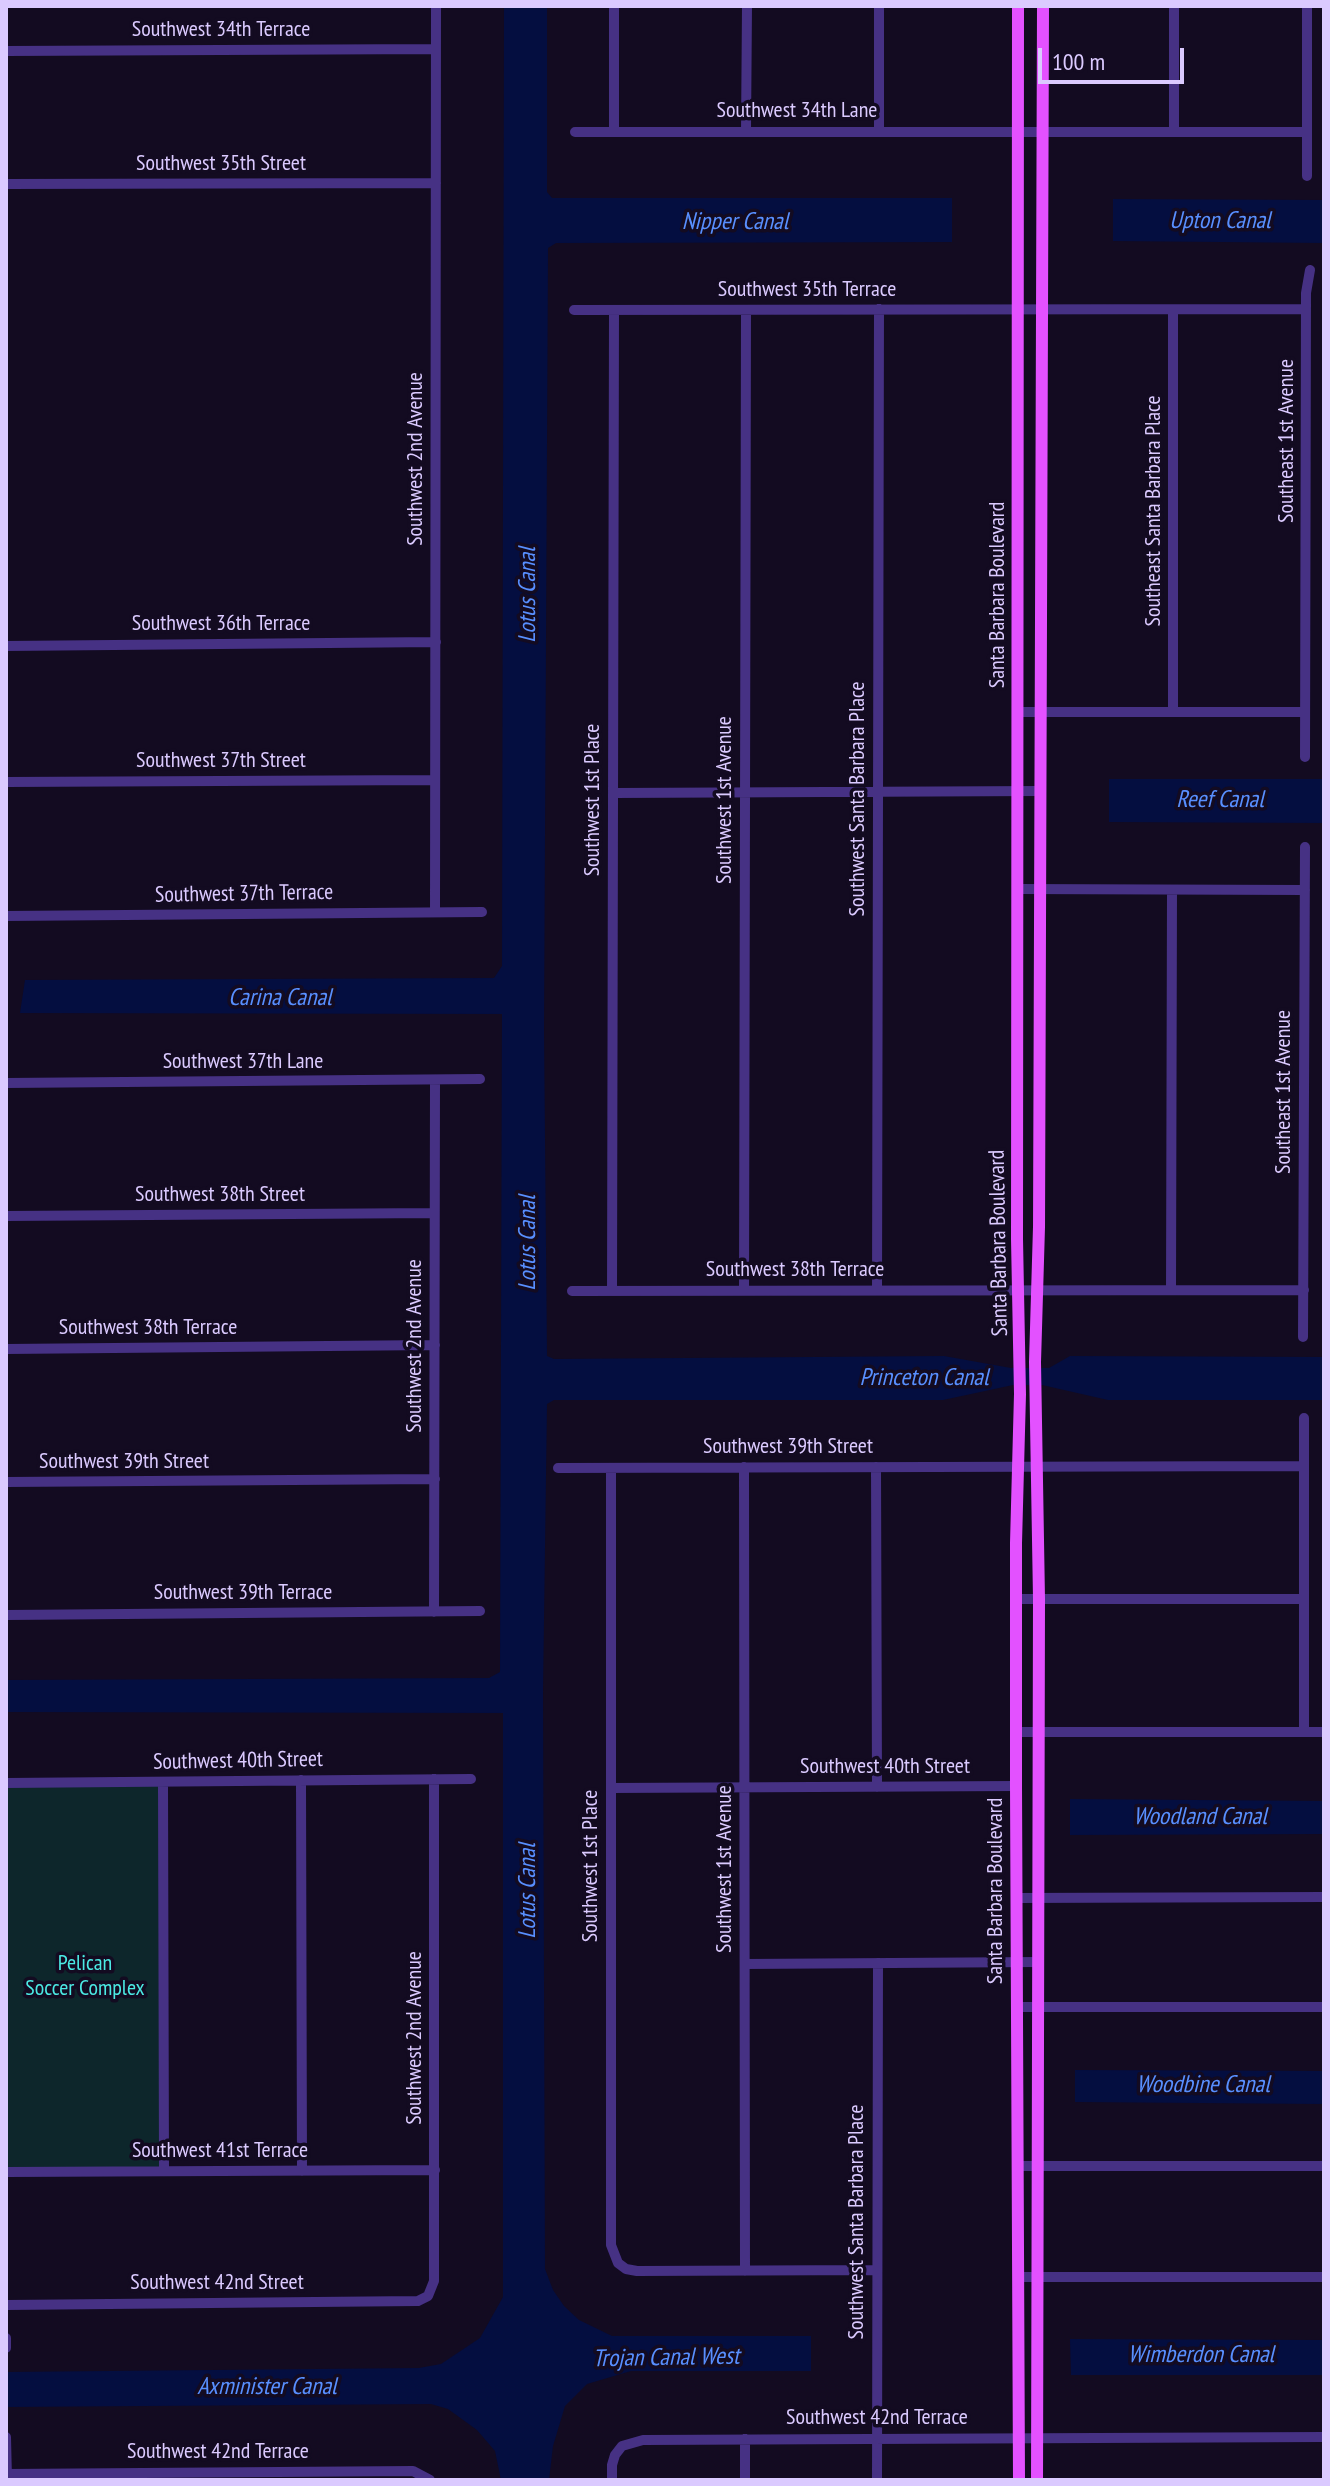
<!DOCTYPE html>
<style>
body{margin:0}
#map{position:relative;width:1330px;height:2486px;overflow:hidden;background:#130b21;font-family:"PT Sans Narrow",sans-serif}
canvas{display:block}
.frame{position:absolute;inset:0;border:8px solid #dbcaff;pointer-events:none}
.scale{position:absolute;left:1038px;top:48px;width:146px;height:36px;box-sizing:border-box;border:4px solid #dbcaff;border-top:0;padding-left:10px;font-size:24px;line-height:28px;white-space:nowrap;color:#dbcaff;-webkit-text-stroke:6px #130b21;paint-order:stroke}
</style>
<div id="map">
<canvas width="1330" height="2486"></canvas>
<div class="frame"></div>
<div class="scale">100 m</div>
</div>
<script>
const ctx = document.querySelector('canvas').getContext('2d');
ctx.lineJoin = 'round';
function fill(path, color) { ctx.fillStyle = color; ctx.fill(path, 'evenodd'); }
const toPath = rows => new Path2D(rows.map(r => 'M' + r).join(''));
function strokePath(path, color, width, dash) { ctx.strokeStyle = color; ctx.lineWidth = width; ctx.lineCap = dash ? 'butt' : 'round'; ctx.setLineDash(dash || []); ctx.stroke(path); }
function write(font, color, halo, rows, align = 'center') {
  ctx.font = font + ' "PT Sans Narrow",sans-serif'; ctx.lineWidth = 7; ctx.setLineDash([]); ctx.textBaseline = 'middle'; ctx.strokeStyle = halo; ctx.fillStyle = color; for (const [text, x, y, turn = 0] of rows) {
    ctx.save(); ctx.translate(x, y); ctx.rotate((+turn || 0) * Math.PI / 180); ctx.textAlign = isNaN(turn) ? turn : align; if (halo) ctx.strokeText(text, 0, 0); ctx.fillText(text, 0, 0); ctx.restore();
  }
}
fill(toPath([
 [163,1782,164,2171,6,2171,6,1783]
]), '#0d262b');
fill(toPath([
 [504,6,547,6,547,192,552,198,952,198,952,242,556,243,548,248,544,1030,547,1356,554,1359,944,1356,1011,1368,1049,1368,1070,1356,1324,1357,1324,1400,1108,1400,1042,1385,1013,1385,943,1400,554,1400,547,1404,543,1691,545,2269,553,2290,564,2306,579,2320,612,2336,811,2336,811,2371,631,2371,587,2384,565,2406,553,2446,549,2480,501,2480,495,2451,477,2430,448,2409,431,2404,6,2407,6,2372,419,2368,441,2364,480,2338,503,2297,503,1713,6,1712,6,1680,489,1678,500,1672,502,1014,20,1013,25,980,494,978,502,966],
 [1113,199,1324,200,1324,243,1113,241],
 [1109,779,1324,779,1324,823,1109,822],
 [1070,1799,1324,1801,1324,1834,1070,1835],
 [1075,2070,1324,2071,1324,2104,1075,2102],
 [1070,2339,1324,2340,1324,2375,1071,2375]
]), '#040e40');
strokePath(toPath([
 [1307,6,1307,176],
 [6,51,436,49],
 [746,131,747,6],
 [879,131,879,6],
 [575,132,1306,132],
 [614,132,614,6],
 [1174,132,1174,6],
 [6,184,436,183],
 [574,310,1306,309],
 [6,646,436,642],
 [1018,712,1305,712],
 [1173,712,1173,311],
 [1305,757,1306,293,1310,270],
 [6,782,435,780],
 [614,793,1040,791],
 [1017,889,1305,890],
 [435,912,436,6],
 [6,916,482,912],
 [6,1083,480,1079],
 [6,1216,434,1213],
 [1171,1289,1172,890],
 [612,1290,614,310],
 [744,1290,746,310],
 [877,1290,879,309],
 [572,1291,1304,1290],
 [1303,1337,1305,847],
 [6,1349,435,1345],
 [744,1467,745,2271],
 [876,1467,877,1787],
 [558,1468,1304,1466],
 [611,1468,611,2245,618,2263,626,2269,637,2271,877,2270],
 [6,1482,435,1479],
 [1016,1599,1304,1599],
 [434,1612,435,1081],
 [6,1615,480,1611],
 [1016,1732,1324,1732],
 [1304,1732,1304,1418],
 [301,1780,302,2171],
 [163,1782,164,2171],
 [6,1783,471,1779],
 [611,1788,1016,1786],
 [1016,1898,1324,1897],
 [745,1964,1038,1962],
 [1017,2007,1324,2007],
 [1018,2166,1324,2166],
 [6,2172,435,2170],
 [1019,2277,1324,2277],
 [6,2305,418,2301,428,2296,434,2281,434,1779],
 [6,2338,6,2348],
 [6,2437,7,2479],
 [745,2439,745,2480],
 [7,2474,413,2471,430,2480],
 [612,2480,612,2465,615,2455,622,2446,643,2440,1324,2437],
 [877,2480,878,1963]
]), '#463184', 10);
strokePath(toPath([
 [1018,6,1017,1239,1020,1394,1016,1543,1016,1786,1019,2480],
 [1037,2480,1039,1599,1035,1362,1039,1227,1043,6]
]), '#e351ff', 12);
write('22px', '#dbcaff', '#130b21', [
 ["Southwest 34th Terrace",221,30],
 ["Southwest 34th Lane",797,111],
 ["Southwest 35th Street",221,164],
 ["Southwest 35th Terrace",807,290],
 ["Southeast 1st Avenue",1287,441,-90],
 ["Southwest 2nd Avenue",416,459,-90],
 ["Southeast Santa Barbara Place",1154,511,-90],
 ["Santa Barbara Boulevard",998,595,-90],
 ["Southwest 36th Terrace",221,624],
 ["Southwest 37th Street",221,761],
 ["Southwest Santa Barbara Place",858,799,-90],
 ["Southwest 1st Place",593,800,-90],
 ["Southwest 1st Avenue",725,800,-90],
 ["Southwest 37th Terrace",244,894,-1],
 ["Southwest 37th Lane",243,1062],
 ["Southeast 1st Avenue",1284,1092,-90],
 ["Southwest 38th Street",220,1195],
 ["Santa Barbara Boulevard",999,1243,-91],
 ["Southwest 38th Terrace",795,1270],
 ["Southwest 38th Terrace",148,1328],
 ["Southwest 2nd Avenue",415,1346,-90],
 ["Southwest 39th Street",788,1447],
 ["Southwest 39th Street",124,1462],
 ["Southwest 39th Terrace",243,1593],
 ["Southwest 40th Street",238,1761,-1],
 ["Southwest 40th Street",885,1767],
 ["Southwest 1st Place",591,1866,-90],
 ["Southwest 1st Avenue",725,1869,-90],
 ["Santa Barbara Boulevard",996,1891,-90],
 ["Southwest 2nd Avenue",415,2038,-90],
 ["Southwest 41st Terrace",220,2151],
 ["Southwest Santa Barbara Place",857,2222,-90],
 ["Southwest 42nd Street",217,2283],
 ["Southwest 42nd Terrace",877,2418],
 ["Southwest 42nd Terrace",218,2452]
]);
write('22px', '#4beae4', '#130b21', [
 ["Pelican",85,1964],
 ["Soccer Complex",85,1989]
]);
write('italic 24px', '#588fff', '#130b21', [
 ["Upton Canal",1220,221],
 ["Nipper Canal",735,222],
 ["Lotus Canal",528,595,-90],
 ["Reef Canal",1220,800],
 ["Carina Canal",280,998],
 ["Lotus Canal",528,1243,-90],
 ["Princeton Canal",924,1378],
 ["Woodland Canal",1200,1817],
 ["Lotus Canal",528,1891,-90],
 ["Woodbine Canal",1203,2085],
 ["Wimberdon Canal",1201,2355],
 ["Trojan Canal West",666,2358,-1],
 ["Axminister Canal",267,2387]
]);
</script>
